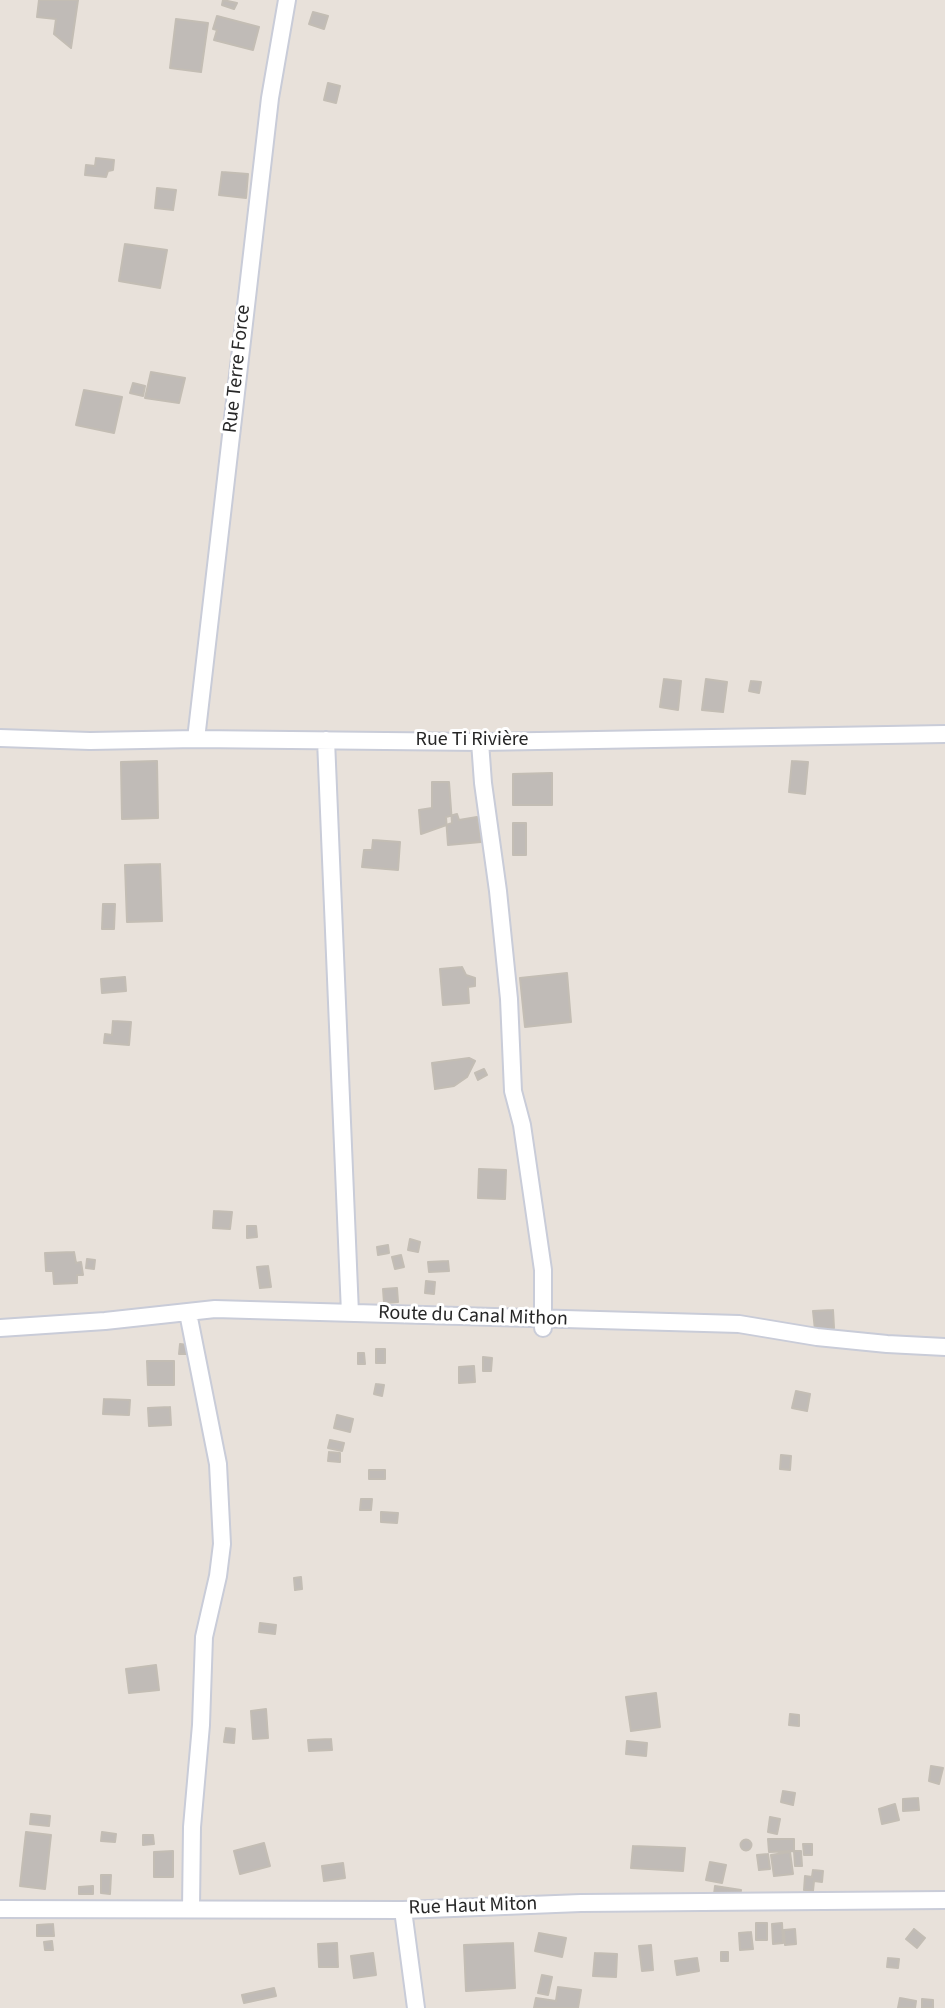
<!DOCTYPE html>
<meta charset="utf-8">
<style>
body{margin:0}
canvas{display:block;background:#e8e1da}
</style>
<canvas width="945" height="2008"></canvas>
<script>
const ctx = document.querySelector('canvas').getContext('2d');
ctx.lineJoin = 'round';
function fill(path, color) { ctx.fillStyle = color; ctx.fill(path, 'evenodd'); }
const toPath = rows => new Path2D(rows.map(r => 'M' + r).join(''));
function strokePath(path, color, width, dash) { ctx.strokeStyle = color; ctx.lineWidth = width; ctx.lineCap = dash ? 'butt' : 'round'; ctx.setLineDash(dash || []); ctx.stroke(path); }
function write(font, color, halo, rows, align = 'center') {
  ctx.font = font + ' "Source Sans 3",sans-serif'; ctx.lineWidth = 6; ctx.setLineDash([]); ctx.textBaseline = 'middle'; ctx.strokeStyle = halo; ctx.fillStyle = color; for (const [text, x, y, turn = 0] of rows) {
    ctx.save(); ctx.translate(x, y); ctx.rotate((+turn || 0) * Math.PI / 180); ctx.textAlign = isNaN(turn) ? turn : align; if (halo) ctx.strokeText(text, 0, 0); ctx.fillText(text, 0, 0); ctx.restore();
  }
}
const building = toPath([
 [39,0,78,0,71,48,54,34,56,19,37,17,39,0],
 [223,0,237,3,234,9,222,5,223,0],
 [313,12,328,16,324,29,309,24,313,12],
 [217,16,259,27,253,50,214,40,217,30,213,29,217,16],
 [176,19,208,23,201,72,170,68,176,19],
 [328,83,340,86,336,103,324,100,328,83],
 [96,158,114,160,113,170,108,171,106,177,85,175,86,165,95,166,96,158],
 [222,172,248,174,246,198,219,195,222,172],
 [157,188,176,190,173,210,155,208,157,188],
 [125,244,167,250,160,288,119,281,125,244],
 [151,372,185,378,179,403,145,398,151,372],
 [133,383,145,386,143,396,130,393,133,383],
 [84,390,122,397,114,433,76,425,84,390],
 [664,679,681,681,678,710,660,707,664,679],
 [706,679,727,682,723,712,702,710,706,679],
 [751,681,761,682,759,693,749,691,751,681],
 [157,761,158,818,122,819,121,762,157,761],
 [792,761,808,762,805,794,789,792,792,761],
 [552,773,552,805,513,805,513,774,552,773],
 [432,782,449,782,452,823,421,834,419,810,432,808,432,782],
 [457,814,459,820,477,817,481,842,448,845,446,817,457,814],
 [513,823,526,823,526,855,513,855,513,823],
 [373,840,400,842,398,870,362,867,364,850,372,850,373,840],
 [160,864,162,921,127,922,125,865,160,864],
 [103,904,115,904,114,929,102,929,103,904],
 [462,967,466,975,475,978,475,986,468,987,469,1003,443,1005,440,969,462,967],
 [567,973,571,1022,525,1027,520,978,567,973],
 [125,977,126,991,102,993,101,979,125,977],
 [113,1021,131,1022,129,1045,104,1043,105,1034,112,1035,113,1021],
 [469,1058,475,1061,467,1077,454,1086,435,1089,432,1063,469,1058],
 [484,1069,487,1075,478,1080,475,1073,484,1069],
 [479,1169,506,1170,505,1199,478,1198,479,1169],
 [214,1211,232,1212,230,1229,213,1228,214,1211],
 [247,1226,256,1226,257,1237,247,1238,247,1226],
 [410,1239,420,1242,418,1252,408,1250,410,1239],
 [388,1245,389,1253,378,1255,377,1247,388,1245],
 [74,1252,76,1263,81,1262,83,1275,77,1275,77,1283,54,1284,53,1271,46,1271,45,1253,74,1252],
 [401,1255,404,1267,395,1269,392,1257,401,1255],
 [87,1259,95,1260,94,1269,86,1268,87,1259],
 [448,1261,449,1271,429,1272,428,1262,448,1261],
 [268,1266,271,1287,260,1288,257,1267,268,1266],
 [426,1281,435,1282,434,1294,425,1293,426,1281],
 [397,1288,398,1302,384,1303,383,1289,397,1288],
 [833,1310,834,1328,815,1330,813,1311,833,1310],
 [180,1344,188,1345,187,1354,179,1354,180,1344],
 [376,1349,385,1349,385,1363,376,1363,376,1349],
 [358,1353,364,1353,365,1364,358,1364,358,1353],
 [483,1357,492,1358,491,1371,483,1371,483,1357],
 [147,1361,174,1361,174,1385,148,1385,147,1361],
 [474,1366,475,1382,459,1383,459,1367,474,1366],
 [376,1384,384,1385,382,1396,374,1394,376,1384],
 [796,1391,810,1394,807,1411,792,1408,796,1391],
 [104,1399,130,1400,129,1415,103,1414,104,1399],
 [170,1407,171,1425,149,1426,148,1408,170,1407],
 [337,1415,353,1419,350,1432,334,1428,337,1415],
 [330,1440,344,1443,342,1451,328,1448,330,1440],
 [329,1452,340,1453,340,1462,328,1461,329,1452],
 [781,1455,791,1456,790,1470,780,1469,781,1455],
 [369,1470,385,1470,385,1479,369,1479,369,1470],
 [361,1499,372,1499,371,1510,360,1510,361,1499],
 [381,1512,398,1513,397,1523,381,1522,381,1512],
 [301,1577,302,1589,295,1590,294,1578,301,1577],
 [260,1623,276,1625,275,1634,259,1632,260,1623],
 [156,1665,159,1690,129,1693,126,1669,156,1665],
 [656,1693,660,1727,631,1731,626,1697,656,1693],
 [266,1709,268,1738,253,1739,251,1711,266,1709],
 [790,1714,799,1715,799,1726,789,1725,790,1714],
 [226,1728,235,1729,234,1743,224,1742,226,1728],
 [331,1739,332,1750,309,1751,308,1740,331,1739],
 [627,1741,647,1743,646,1756,626,1754,627,1741],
 [931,1766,943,1768,939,1784,929,1781,931,1766],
 [783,1791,795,1793,793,1805,781,1802,783,1791],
 [918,1798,919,1810,903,1811,903,1799,918,1798],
 [895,1804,899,1820,882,1824,879,1809,895,1804],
 [31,1814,50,1816,49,1826,30,1824,31,1814],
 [770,1817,780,1819,777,1834,768,1832,770,1817],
 [26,1832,51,1835,45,1889,20,1886,26,1832],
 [102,1832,116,1834,115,1842,101,1841,102,1832],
 [143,1835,153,1835,154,1844,143,1845,143,1835],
 [768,1839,794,1839,794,1851,769,1852,768,1839],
 '740.5 1845a5.5 5.5 0 1 1 11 0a5.5 5.5 0 1 1-11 0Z',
 [264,1843,270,1866,240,1874,234,1851,264,1843],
 [803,1844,812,1844,812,1855,804,1855,803,1844],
 [633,1846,685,1848,683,1871,631,1868,633,1846],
 [173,1851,173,1877,154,1877,154,1852,173,1851],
 [794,1851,801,1851,802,1866,795,1866,794,1851],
 [790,1852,793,1874,774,1876,771,1855,790,1852],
 [768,1854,770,1869,759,1870,757,1855,768,1854],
 [710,1862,726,1865,722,1883,706,1880,710,1862],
 [343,1863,345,1878,324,1881,322,1866,343,1863],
 [813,1870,823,1871,822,1882,814,1881,813,1891,804,1890,805,1876,812,1877,813,1870],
 [101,1875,111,1875,110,1894,101,1893,101,1875],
 [93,1886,93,1894,79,1894,79,1887,93,1886],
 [715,1886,741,1890,740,1897,714,1894,715,1886],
 [756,1923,767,1923,767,1940,756,1940,756,1923],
 [782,1923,783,1943,773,1944,772,1924,782,1923],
 [53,1924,54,1936,37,1936,37,1925,53,1924],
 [795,1929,796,1944,785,1945,784,1930,795,1929],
 [914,1929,925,1938,917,1948,906,1939,914,1929],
 [751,1932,753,1949,740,1950,739,1933,751,1932],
 [539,1933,566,1938,562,1957,535,1951,539,1933],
 [52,1941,53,1950,45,1950,44,1942,52,1941],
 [337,1943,338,1967,319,1967,318,1944,337,1943],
 [513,1943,515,1988,466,1991,464,1945,513,1943],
 [651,1945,653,1970,642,1971,639,1946,651,1945],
 [721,1952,728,1952,728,1961,721,1961,721,1952],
 [373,1953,376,1975,354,1978,351,1956,373,1953],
 [595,1953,617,1954,616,1977,593,1976,595,1953],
 [697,1958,699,1971,677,1975,675,1961,697,1958],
 [888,1958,899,1959,898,1968,887,1967,888,1958],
 [542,1975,552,1977,548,1995,538,1993,542,1975],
 [558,1987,581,1990,578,2008,534,2008,536,1998,556,2001,558,1987],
 [274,1988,276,1996,244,2003,242,1995,274,1988],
 [900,1998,916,2001,915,2008,898,2008,900,1998],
 [922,1999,933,2000,933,2008,922,2008,922,1999]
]);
fill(building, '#c0bbb7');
strokePath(building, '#c3bdb4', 2);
const street = toPath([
 [0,738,90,741,196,739,480,742,945,734],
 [196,739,270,98,287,0],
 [326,740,350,1313],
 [480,742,483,783,498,891,509,999,513,1091,522,1125,543,1270,543,1328],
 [188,1313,218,1464,222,1544,218,1576,204,1637,201,1725,192,1827,191,1909],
 [0,1328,105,1321,215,1309,739,1324,817,1337,887,1344,945,1347],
 [0,1909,403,1910,581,1903,945,1900],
 [403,1910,416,2008]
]);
strokePath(street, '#c9ccd8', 20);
strokePath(street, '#fff', 16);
write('20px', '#272727', '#fff', [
 ["Rue Terre Force",238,369,-84],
 ["Rue Ti Rivière",472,741],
 ["Route du Canal Mithon",473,1317,2],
 ["Rue Haut Miton",473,1907,-2]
]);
</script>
